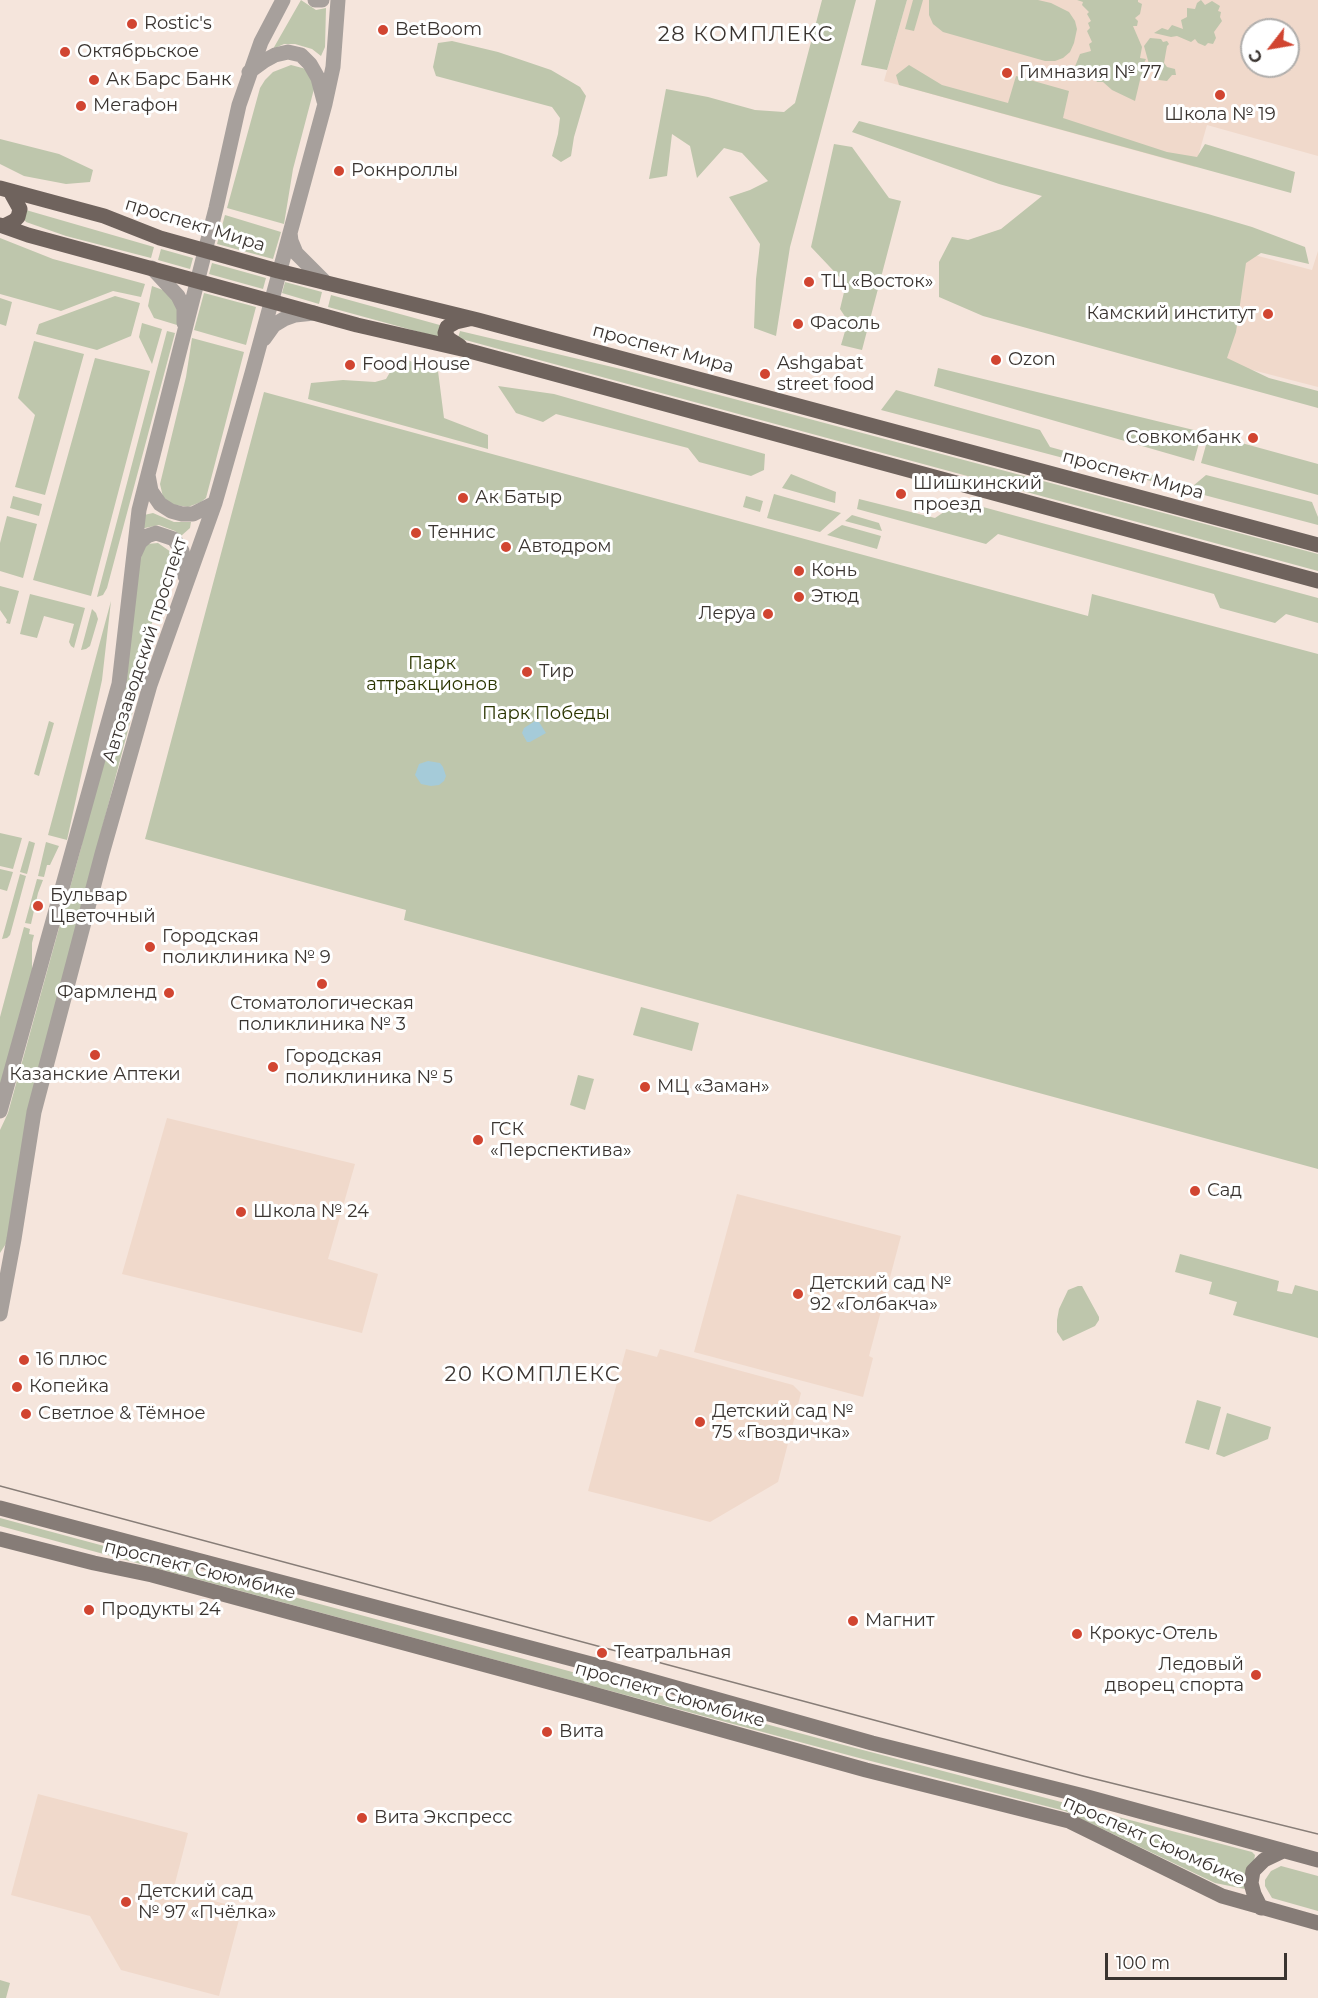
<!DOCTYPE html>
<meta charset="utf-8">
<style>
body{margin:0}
#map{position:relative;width:1318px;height:1998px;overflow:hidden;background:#f5e5dc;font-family:Montserrat,sans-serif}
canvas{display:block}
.north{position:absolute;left:1240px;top:18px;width:60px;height:60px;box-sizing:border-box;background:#fff;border:2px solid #b0aeac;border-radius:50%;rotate:239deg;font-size:16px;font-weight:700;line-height:24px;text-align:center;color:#3a3430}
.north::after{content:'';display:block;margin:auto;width:21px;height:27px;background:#d14531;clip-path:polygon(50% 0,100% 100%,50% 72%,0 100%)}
.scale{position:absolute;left:1105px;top:1953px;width:182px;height:27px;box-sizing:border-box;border:3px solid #3a3430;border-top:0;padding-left:8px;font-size:18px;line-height:21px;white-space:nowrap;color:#3a3430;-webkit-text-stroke:4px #fff;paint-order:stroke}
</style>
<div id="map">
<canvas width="1318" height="1998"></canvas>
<div class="north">С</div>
<div class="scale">100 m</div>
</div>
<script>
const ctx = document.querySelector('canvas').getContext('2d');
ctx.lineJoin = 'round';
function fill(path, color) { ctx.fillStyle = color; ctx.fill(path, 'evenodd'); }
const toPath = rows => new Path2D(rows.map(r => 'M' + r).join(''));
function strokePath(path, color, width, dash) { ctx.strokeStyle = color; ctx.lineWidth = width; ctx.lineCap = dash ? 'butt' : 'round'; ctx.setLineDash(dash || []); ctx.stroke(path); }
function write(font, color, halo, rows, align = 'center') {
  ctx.font = font + ' Montserrat,sans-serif'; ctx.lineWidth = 6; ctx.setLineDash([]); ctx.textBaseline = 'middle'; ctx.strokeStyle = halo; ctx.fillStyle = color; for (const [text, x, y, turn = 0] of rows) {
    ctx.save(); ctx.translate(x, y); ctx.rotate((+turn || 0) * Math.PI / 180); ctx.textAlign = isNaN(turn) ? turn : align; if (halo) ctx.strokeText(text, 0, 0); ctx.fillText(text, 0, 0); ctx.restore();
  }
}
fill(toPath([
 [907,0,1318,0,1318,156,1207,125,1195,167,884,81],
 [1252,30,1288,30,1288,66,1252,66],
 [1235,250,1312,270,1318,251,1318,387,1206,358],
 [167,1118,355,1164,328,1259,378,1274,362,1333,122,1274],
 [737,1194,901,1236,869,1356,873,1358,863,1397,694,1352],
 [626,1349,657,1357,660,1349,793,1385,801,1393,778,1482,710,1522,588,1491],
 [38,1794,188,1833,173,1891,242,1908,219,1996,121,1970,90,1916,11,1895]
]), '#f0d9cb');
fill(toPath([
 [301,0,316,10,326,8,325,47,321,56,312,49,295,44,284,44,273,49],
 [822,0,856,0,790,247,776,336,754,328,756,279,760,244,729,197,750,190,768,181,742,153,724,148,697,178,690,146,672,134,667,176,649,179,666,89,708,97,755,110,784,112,795,103],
 [876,0,907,0,887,70,861,65],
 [913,0,923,0,914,31,905,29],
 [929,0,1038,0,1051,3,1069,12,1075,21,1077,29,1074,43,1070,52,1063,58,1055,61,1045,61,943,32,933,24,929,15],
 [1077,0,1138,0,1138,2,1142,4,1140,14,1135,18,1138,21,1137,26,1133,26,1142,47,1140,58,1146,59,1144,63,1146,75,1140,80,1135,101,1112,90,1103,82,1097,82,1091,72,1078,79,1072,74,1080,54,1091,51,1089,44,1092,42,1087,31,1090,28,1088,23,1091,21,1087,14,1089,12,1082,5,1083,2],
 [1201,0,1205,5,1212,1,1220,6,1218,11,1221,12,1220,17,1222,21,1214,32,1216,38,1213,44,1208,43,1205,46,1198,43,1195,39,1191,42,1177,36,1171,37,1154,33,1162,28,1168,30,1172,25,1183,29,1181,20,1187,17,1187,8,1195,9,1197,3],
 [1150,38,1161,39,1163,42,1167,41,1169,44,1167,46,1164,63,1167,67,1175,69,1176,75,1172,75,1167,81,1159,80,1155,75,1160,67,1153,68,1149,64,1144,46],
 [452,41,498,52,551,70,580,87,586,96,574,137,571,156,561,162,552,156,558,134,560,118,552,107,436,76,433,67,438,43],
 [291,65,306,69,310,74,314,89,293,169,284,224,227,208,260,88,265,80,273,72],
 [909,65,942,85,1008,103,1016,76,1069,91,1063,118,1167,152,1197,157,1205,144,1251,158,1295,172,1291,193,899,85,896,75],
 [859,121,1208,214,1252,227,1305,247,1309,264,1261,253,1246,263,1236,332,1227,358,1269,378,1318,391,1318,408,983,316,939,297,939,262,952,237,968,240,1001,229,1042,196,999,184,852,132],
 [0,139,59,154,93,170,90,182,66,184,24,176,0,164],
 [834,144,852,147,889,198,901,201,862,350,841,345,848,321,840,309,846,284,811,247],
 [26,210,154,247,151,258,66,236,26,222,24,219],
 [225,215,281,232,273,259,217,244],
 [0,238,53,259,145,284,141,297,113,291,61,311,0,294],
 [161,249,193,258,190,269,158,260],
 [212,263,266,278,263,289,209,274],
 [285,282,322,292,319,304,282,293],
 [152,286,171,293,179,313,177,325,154,318,148,306],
 [204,293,256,307,246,345,194,330],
 [331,295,447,327,445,339,328,307],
 [115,296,140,303,131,336,97,350,36,334,39,324],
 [0,298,12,302,6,326,0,324],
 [142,323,162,329,152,364,139,337],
 [167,331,175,333,107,588,103,595,97,597],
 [460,331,625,370,1318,554,1318,571,458,338],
 [192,338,244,352,206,498,201,502,188,507,175,505,168,502,163,497,160,484,186,377],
 [34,341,84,354,45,495,15,487,35,415,18,398],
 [399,357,438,371,444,418,488,435,488,449,308,399,311,383,343,380,375,382,386,379],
 [95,358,150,371,91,596,33,580],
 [938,368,1202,432,1194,461,934,386],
 [498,386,554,394,765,454,764,470,751,476,699,462,688,448,556,414,543,422,516,413],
 [896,390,1040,430,1050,447,1193,486,1206,475,1312,502,1318,517,1318,525,881,410],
 [264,392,1088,616,1092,594,1318,654,1318,1169,404,920,406,910,145,839],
 [1209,434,1318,464,1318,495,1201,463],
 [791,474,836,492,835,503,782,488],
 [774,494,841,513,820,532,767,518],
 [13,496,42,504,39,516,10,508],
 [746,496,763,501,760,512,743,507],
 [859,499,935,518,947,510,949,503,983,507,1318,598,1318,623,1286,614,1275,623,1220,608,1214,594,998,534,986,544,857,509],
 [153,513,174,522,191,522,190,528,181,536,175,531,159,525,145,528,140,531,144,515],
 [852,515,879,523,882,531,845,521],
 [7,516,37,524,23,578,0,571,0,543],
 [842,525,881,536,877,549,827,535],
 [158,543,171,552,172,562,147,638,142,677,28,1109,9,1239,0,1253,0,1130,8,1113,81,848,138,553,147,544],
 [0,586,19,591,10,624,6,623,7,620,0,610],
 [30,594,85,608,74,648,71,646,69,642,74,624,44,616,37,638,20,634],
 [111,601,102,680,67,840,48,835],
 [92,609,96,613,98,619,90,646,86,649,81,650],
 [49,721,54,723,39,776,34,774],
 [0,833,22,838,13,869,0,866],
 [29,841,35,843,27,874,20,872],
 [46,842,59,846,50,865,47,865,44,877,38,876],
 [0,869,13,872,7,891,0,889],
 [20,874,26,876,10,935,7,938,2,939],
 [37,879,43,880,38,893,31,924,25,923],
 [24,927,30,929,29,934,34,935,32,943,32,971,0,1087,0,1017],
 [641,1007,699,1023,692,1051,633,1035],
 [578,1075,594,1079,585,1110,570,1105],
 [1180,1254,1279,1281,1277,1291,1292,1294,1295,1285,1318,1291,1318,1338,1233,1315,1237,1302,1209,1294,1212,1282,1175,1272],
 [1078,1286,1082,1286,1099,1317,1099,1320,1095,1326,1063,1341,1057,1332,1057,1320,1059,1309,1068,1290],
 [1197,1400,1221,1407,1209,1450,1185,1443],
 [1227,1413,1271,1427,1268,1439,1224,1457,1216,1454],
 [0,1518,840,1744,1252,1852,1255,1855,1254,1861,1245,1889,1215,1883,1065,1811,859,1758,0,1526],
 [1281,1866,1318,1876,1318,1911,1272,1898,1265,1886,1265,1880,1271,1871],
 [0,1980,10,1983,6,1998,0,1998]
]), '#bec6ac');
fill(toPath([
 [535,721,539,722,546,733,530,742,527,742,522,733,524,728],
 [428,761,440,763,443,767,446,776,444,781,439,785,431,786,421,784,415,775,419,764]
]), '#a5cbd9');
strokePath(toPath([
 [315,0,322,0],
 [249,72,264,61,275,55,288,52,301,55,310,64,318,78,324,101],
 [290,233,291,241,296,253,326,283],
 [152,268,178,296,184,308,184,323],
 [264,339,274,325,284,319,295,315,314,313],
 [148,475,151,491,160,504,171,511,182,514,193,514,215,503],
 [135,553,140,542,147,536,156,533,174,539,182,551,185,576],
 [0,1111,119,684,139,510,216,208,239,105,261,42,283,0],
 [0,1314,14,1239,34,1112,102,854,150,685,215,503,252,373,325,104,333,67,338,0]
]), '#a7a09c', 15);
strokePath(toPath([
 [0,1508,595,1665,872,1743,1084,1796,1318,1860],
 [0,1539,94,1563,152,1575,586,1692,866,1770,1069,1821,1222,1896,1318,1923],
 [1261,1908,1254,1894,1251,1883,1253,1871,1264,1860,1283,1851]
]), '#867c77', 15);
strokePath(toPath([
 [0,188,104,216,160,238,278,271,478,320,1318,545],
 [0,225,28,235,270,301,357,325,466,350,1318,581],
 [4,226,14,221,18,217,20,209,10,191],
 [460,346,449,339,445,333,447,327,456,322,469,319]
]), '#6f635d', 15);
strokePath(toPath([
 [0,1486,1083,1776,1318,1834]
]), '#877d77', 1.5);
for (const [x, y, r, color] of [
 [132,24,6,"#d14531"],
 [383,30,6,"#d14531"],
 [65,52,6,"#d14531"],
 [1007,73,6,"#d14531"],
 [94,80,6,"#d14531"],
 [1220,95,6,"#d14531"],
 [81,106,6,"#d14531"],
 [339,171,6,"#d14531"],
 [809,282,6,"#d14531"],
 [1268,314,6,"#d14531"],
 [798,324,6,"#d14531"],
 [996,360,6,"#d14531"],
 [350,365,6,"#d14531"],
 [765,374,6,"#d14531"],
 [1253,438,6,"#d14531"],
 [901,494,6,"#d14531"],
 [463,498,6,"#d14531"],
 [416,533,6,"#d14531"],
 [506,547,6,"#d14531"],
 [799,571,6,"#d14531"],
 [799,597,6,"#d14531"],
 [768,614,6,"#d14531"],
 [527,672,6,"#d14531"],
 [38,906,6,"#d14531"],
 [150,947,6,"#d14531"],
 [322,984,6,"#d14531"],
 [169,993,6,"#d14531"],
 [95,1055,6,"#d14531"],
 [273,1067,6,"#d14531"],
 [645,1087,6,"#d14531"],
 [478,1140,6,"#d14531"],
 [1195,1191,6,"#d14531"],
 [241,1212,6,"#d14531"],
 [798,1294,6,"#d14531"],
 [24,1360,6,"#d14531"],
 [17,1387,6,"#d14531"],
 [26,1414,6,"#d14531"],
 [700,1422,6,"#d14531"],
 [89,1610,6,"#d14531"],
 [853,1621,6,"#d14531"],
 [1077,1634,6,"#d14531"],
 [602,1653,6,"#d14531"],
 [1256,1675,6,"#d14531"],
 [547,1732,6,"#d14531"],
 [362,1818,6,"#d14531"],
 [126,1902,6,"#d14531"]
]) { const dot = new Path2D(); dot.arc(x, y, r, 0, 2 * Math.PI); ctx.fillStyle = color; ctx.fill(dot); strokePath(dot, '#fff', 2); }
write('18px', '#3a3430', '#fff', [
 ["Rostic's",144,24],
 ["BetBoom",395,30],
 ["Октябрьское",77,52],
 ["Гимназия № 77",1019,73],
 ["Ак Барс Банк",106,80],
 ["Мегафон",93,106],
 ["Школа № 19",1220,115,"center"],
 ["Рокнроллы",351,171],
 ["ТЦ «Восток»",821,282],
 ["Камский институт",1256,314,"right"],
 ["Фасоль",810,324],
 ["Ozon",1008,360],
 ["Ashgabat",777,364],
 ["street food",777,385],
 ["Food House",362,365],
 ["Совкомбанк",1241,438,"right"],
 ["Шишкинский",913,484],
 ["проезд",913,505],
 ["Ак Батыр",475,498],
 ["Теннис",428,533],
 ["Автодром",518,547],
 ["Конь",811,571],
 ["Этюд",811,597],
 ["Леруа",756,614,"right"],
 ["Тир",539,672],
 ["Бульвар",50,896],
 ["Цветочный",50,917],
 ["Городская",162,937],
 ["поликлиника № 9",162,958],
 ["Фармленд",157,993,"right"],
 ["Стоматологическая",322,1004,"center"],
 ["поликлиника № 3",322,1025,"center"],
 ["Городская",285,1057],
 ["поликлиника № 5",285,1078],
 ["Казанские Аптеки",95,1075,"center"],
 ["МЦ «Заман»",657,1087],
 ["ГСК",490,1130],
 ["«Перспектива»",490,1151],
 ["Сад",1207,1191],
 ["Школа № 24",253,1212],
 ["Детский сад №",810,1284],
 ["92 «Голбакча»",810,1305],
 ["16 плюс",36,1360],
 ["Копейка",29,1387],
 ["Детский сад №",712,1412],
 ["75 «Гвоздичка»",712,1433],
 ["Светлое & Тёмное",38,1414],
 ["Продукты 24",101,1610],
 ["Магнит",865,1621],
 ["Крокус-Отель",1089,1634],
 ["Театральная",614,1653],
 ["Ледовый",1244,1665,"right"],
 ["дворец спорта",1244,1686,"right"],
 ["Вита",559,1732],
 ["Вита Экспресс",374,1818],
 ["Детский сад",138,1892],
 ["№ 97 «Пчёлка»",138,1913]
], 'left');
write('18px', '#3a3430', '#fff', [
 ["проспект Мира",195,225,17],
 ["проспект Мира",663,349,15],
 ["проспект Мира",1133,475,15],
 ["Автозаводский проспект",145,650,-72],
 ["проспект Сююмбике",200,1570,14],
 ["проспект Сююмбике",670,1695,16],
 ["проспект Сююмбике",1154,1841,24]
]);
write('18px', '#2b3500', '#fff', [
 ["Парк",432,664],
 ["аттракционов",432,685],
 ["Парк Победы",546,714]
]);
ctx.letterSpacing = '1.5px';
write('21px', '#3a3430', '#fff', [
 ["28 КОМПЛЕКС",746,35],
 ["20 КОМПЛЕКС",533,1375]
]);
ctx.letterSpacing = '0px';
</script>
